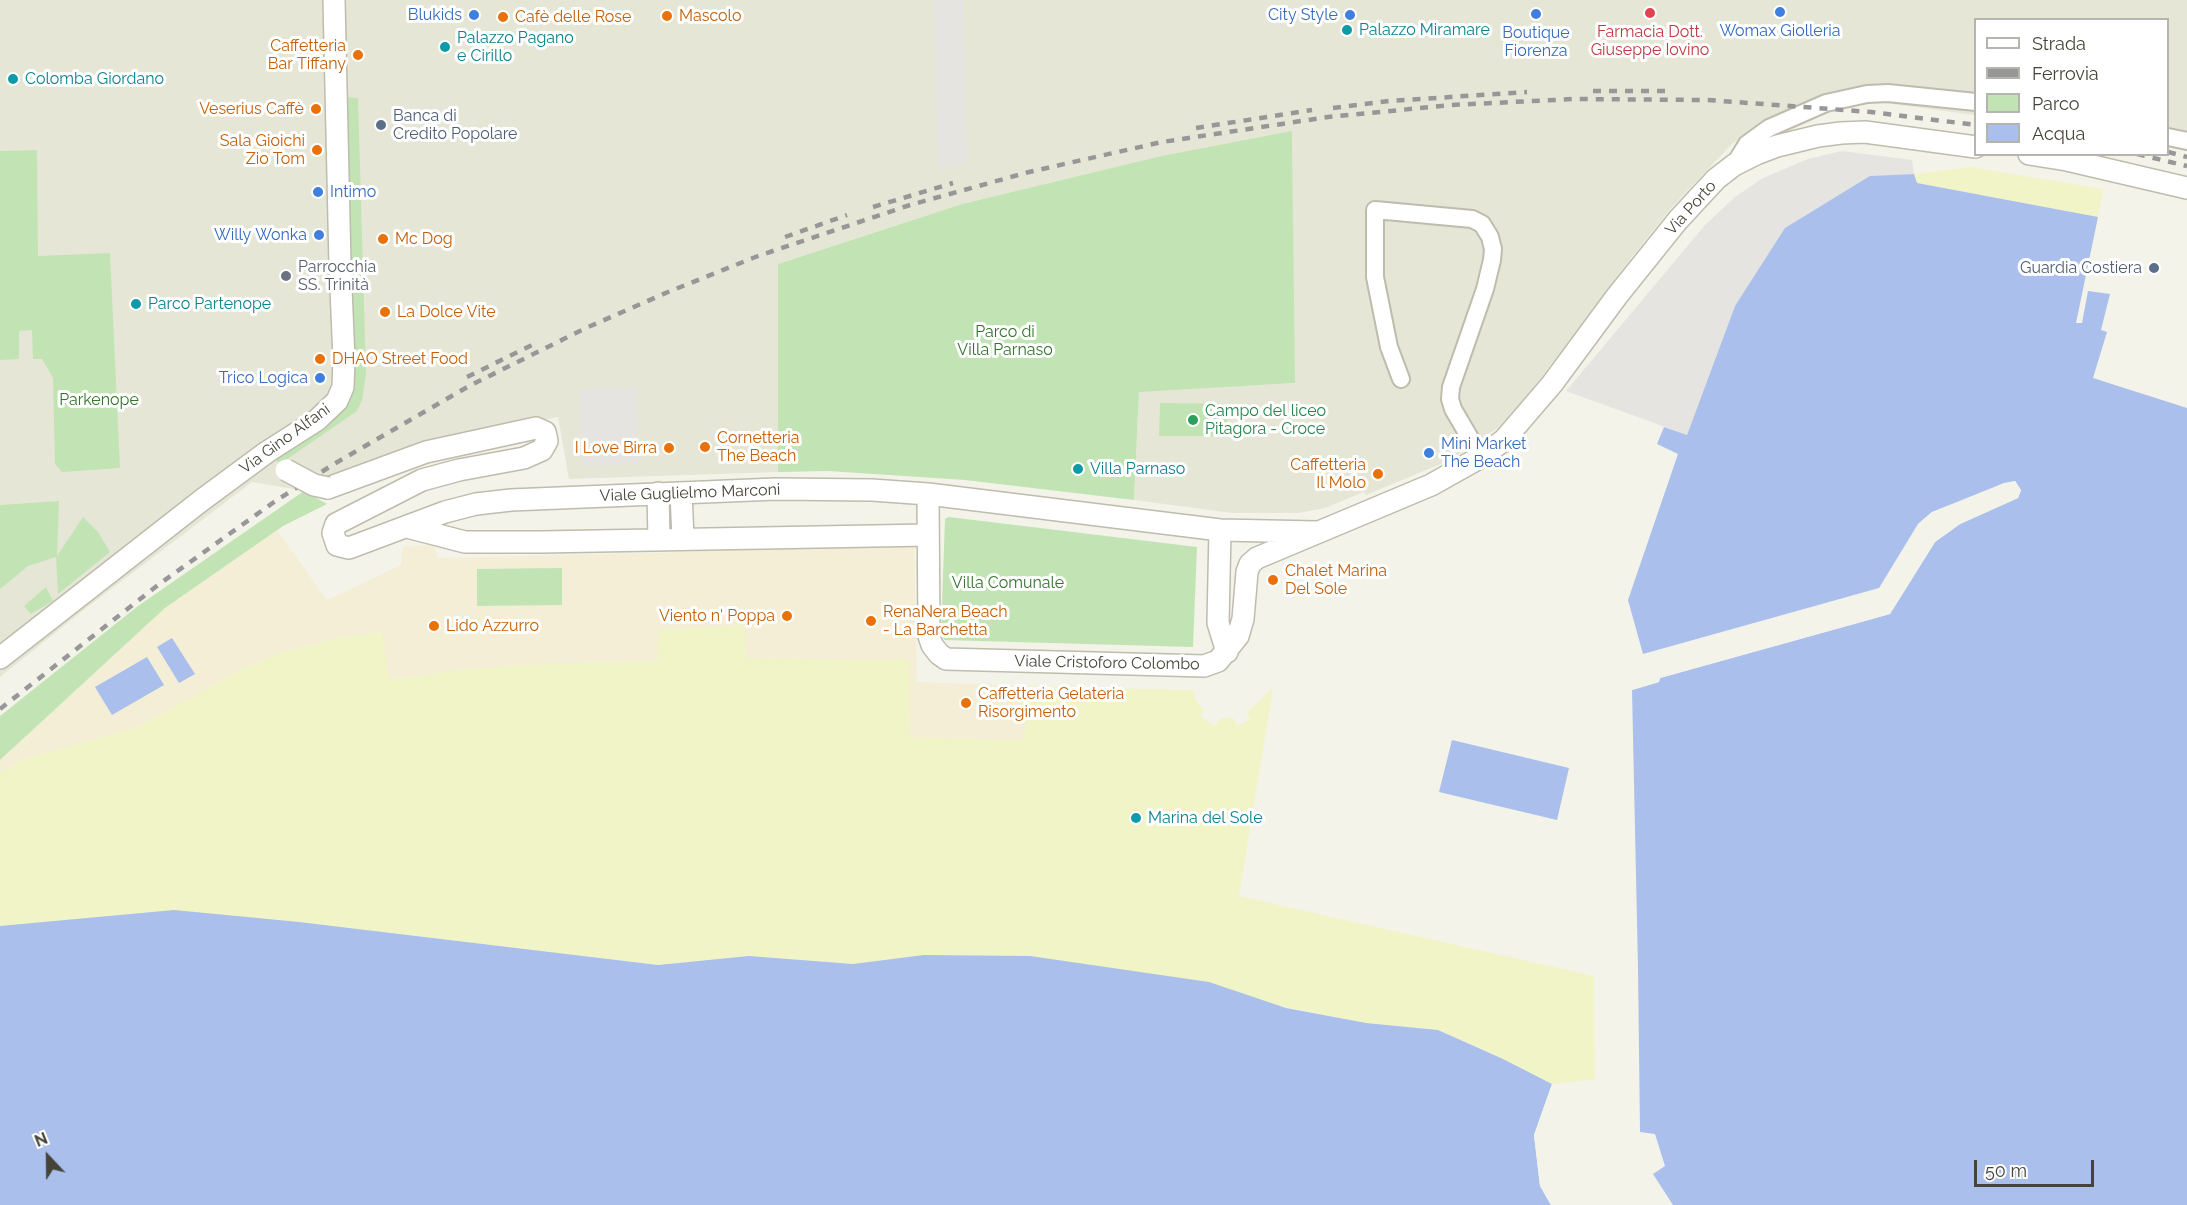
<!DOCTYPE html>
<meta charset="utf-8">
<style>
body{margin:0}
#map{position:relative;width:2187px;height:1205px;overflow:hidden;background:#f3f3e9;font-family:Raleway,sans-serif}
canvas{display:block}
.legend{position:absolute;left:1974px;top:18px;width:195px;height:138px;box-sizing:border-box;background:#fff;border:2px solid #b5b4af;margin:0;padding:8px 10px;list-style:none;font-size:18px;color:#464438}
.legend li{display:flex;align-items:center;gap:12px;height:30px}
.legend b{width:30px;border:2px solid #b5b4af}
.north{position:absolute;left:18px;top:1127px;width:60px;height:60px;-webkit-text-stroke:4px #fff;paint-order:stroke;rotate:338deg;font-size:16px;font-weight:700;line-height:24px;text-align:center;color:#464438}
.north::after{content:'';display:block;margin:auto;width:21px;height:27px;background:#464438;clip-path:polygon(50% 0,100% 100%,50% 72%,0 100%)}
.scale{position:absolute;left:1974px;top:1160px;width:120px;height:27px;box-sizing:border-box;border:3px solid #464438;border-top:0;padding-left:8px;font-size:18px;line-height:21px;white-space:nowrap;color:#464438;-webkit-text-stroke:4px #fff;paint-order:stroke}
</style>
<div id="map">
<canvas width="2187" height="1205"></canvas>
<ul class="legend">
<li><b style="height:8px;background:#fff"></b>Strada</li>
<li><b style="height:8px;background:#979797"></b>Ferrovia</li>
<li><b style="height:16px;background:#c2e4b4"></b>Parco</li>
<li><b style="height:16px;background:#aabfeb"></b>Acqua</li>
</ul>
<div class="north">N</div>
<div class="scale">50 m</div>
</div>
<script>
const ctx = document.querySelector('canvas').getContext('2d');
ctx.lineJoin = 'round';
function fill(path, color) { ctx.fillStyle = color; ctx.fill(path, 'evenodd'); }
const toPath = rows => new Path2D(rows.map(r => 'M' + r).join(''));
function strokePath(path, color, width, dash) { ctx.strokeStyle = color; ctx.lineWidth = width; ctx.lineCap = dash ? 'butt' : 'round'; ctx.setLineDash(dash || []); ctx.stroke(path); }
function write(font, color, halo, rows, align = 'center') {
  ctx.font = font + ' Raleway,sans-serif'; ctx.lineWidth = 6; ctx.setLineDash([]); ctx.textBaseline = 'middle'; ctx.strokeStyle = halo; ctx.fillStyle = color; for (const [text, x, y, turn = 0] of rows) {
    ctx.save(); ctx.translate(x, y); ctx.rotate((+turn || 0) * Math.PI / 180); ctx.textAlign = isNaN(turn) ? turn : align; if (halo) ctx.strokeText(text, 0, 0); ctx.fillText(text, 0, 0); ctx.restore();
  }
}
fill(toPath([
 [0,0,2187,0,2187,147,2168,143,2168,20,1976,20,1975,115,1823,95,1767,118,1732,144,1672,207,1631,258,1516,411,1499,427,1450,460,1366,495,1364,492,1325,508,1299,513,1232,513,1134,500,1139,391,1294,383,1292,132,1161,156,962,204,778,264,778,472,569,479,558,417,466,434,304,491,252,482,85,609,0,677]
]), '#e6e6d7');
fill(toPath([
 [277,530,327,600,401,565,403,547,433,545,438,558,657,553,798,547,914,547,917,682,1027,686,1024,740,910,737,908,660,746,658,744,625,659,630,658,661,544,664,468,669,388,680,381,632,335,639,281,653,237,672,138,727,22,760,0,773,0,760,165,608]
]), '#f3eed5');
fill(toPath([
 [346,97,358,98,366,374,362,400,357,411,280,464,267,452,337,401],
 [1292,131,1295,383,1139,392,1134,500,965,480,828,471,778,472,778,264,962,204,1161,156],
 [37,150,38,256,110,253,120,468,62,472,55,464,53,378,42,359,33,359,32,330,19,331,19,359,0,360,0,151],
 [1160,403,1227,404,1227,436,1159,436],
 [304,491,327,504,283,526,165,608,0,760,0,716,138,606],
 [59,501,57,556,83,517,98,532,110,552,58,594,56,557,28,566,0,589,0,505],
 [949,517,1197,547,1193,647,944,640,941,633,945,519],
 [562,568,562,605,477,606,477,569],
 [46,587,53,601,31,614,24,606]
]), '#c2e4b4');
fill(toPath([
 [1970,167,2103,189,2098,217,1917,183,1914,174],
 [745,625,746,658,909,660,910,737,1024,740,1027,686,1193,690,1196,701,1204,710,1200,716,1215,726,1220,718,1233,718,1237,726,1250,720,1247,713,1273,688,1239,896,1594,976,1595,1079,1552,1084,1503,1059,1438,1030,1366,1023,1030,956,924,955,853,964,749,956,658,965,299,922,0,926,0,773,22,760,138,727,237,672,281,653,335,639,382,632,389,680,468,669,544,664,657,661,659,630]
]), '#f1f4c7');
fill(toPath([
 [934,0,963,0,967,162,938,171],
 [1842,151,1912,160,1914,174,1870,176,1735,306,1687,435,1566,391,1705,225,1735,197,1763,178,1808,159],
 [636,387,639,464,582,466,579,389]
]), '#e5e4e0');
fill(toPath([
 [1914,174,1917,183,2098,217,2076,323,2082,323,2088,291,2110,294,2101,330,2107,332,2093,378,2187,408,2187,1205,1673,1205,1653,1174,1665,1166,1655,1134,1640,1132,1638,968,1632,690,1659,682,1660,678,1890,614,1935,542,1960,524,2018,498,2021,490,2015,481,1932,512,1918,524,1879,588,1643,654,1628,600,1678,454,1657,444,1664,427,1687,435,1735,306,1785,228,1870,176],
 [172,638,195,674,179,683,157,647],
 [147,657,164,685,112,715,95,687],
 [1452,740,1569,768,1557,820,1439,792],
 [174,910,299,922,658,965,749,956,853,964,924,955,1030,956,1209,982,1286,1008,1366,1023,1438,1030,1503,1059,1552,1084,1534,1135,1540,1186,1551,1205,0,1205,0,926]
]), '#aabfeb');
fill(toPath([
 [2015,481,2021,490,2018,498,1960,524,1935,542,1890,614,1660,678,1659,682,1632,690,1631,687,1656,680,1659,675,1888,611,1933,540,1958,522,2016,496,2018,490,2014,484,2004,486,1933,515,1921,526,1918,524,1932,512,2004,483],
 [1552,1084,1555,1084,1537,1136,1543,1185,1554,1205,1551,1205,1540,1186,1534,1135]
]), '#f3f3e9');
const minor = toPath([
 [2168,137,2187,141],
 [1734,165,1747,144,1769,128,1826,103,1867,94,1888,93,1976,102],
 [1401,379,1389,347,1375,277,1375,210,1472,219,1482,224,1490,237,1493,249,1492,260,1485,289,1451,387,1450,399,1453,409,1481,457]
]);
const tertiary = toPath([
 [2029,154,2067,160,2187,188],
 [328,488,426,452,536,428,545,432,547,441,542,450,524,458,459,470,422,480,336,524,333,533,337,545,349,548,445,512,476,504,511,500,776,489,872,490,928,494,1220,530,1317,532],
 [658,493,659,539],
 [681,493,683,538],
 [928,494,929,636,932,645,939,654,946,659,1204,666,1218,661,1238,636,1243,619,1247,572,1250,564,1257,558,1431,485,1481,457,1504,440,1552,384,1617,296,1678,220,1716,179,1734,165,1756,154,1777,146,1818,136,1841,133,1865,132,1976,147],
 [407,527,465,542,542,542,928,535],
 [1220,530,1218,623,1227,652],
 [0,658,202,500,267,452,317,420,337,401,343,387,344,359,340,265,334,0]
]);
strokePath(minor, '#bebcac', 20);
strokePath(tertiary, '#bebcac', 24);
strokePath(minor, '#fff', 16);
strokePath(tertiary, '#fff', 21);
strokePath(toPath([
 [1593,91,1665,91],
 [1333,108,1389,101,1527,92],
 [1196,128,1312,110],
 [2168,152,2187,157],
 [2137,154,2187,166],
 [873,207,953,183],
 [785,237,847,215],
 [467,377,534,344],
 [0,709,158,585,274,502,334,464,469,386,586,328,668,292,758,256,910,205,1029,172,1162,142,1328,117,1452,105,1574,99,1708,100,1871,112,1976,125]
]), '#979797', 4.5, [8, 8]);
const tertiaryBridge = toPath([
 [286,470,314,485,328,488]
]);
strokePath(tertiaryBridge, '#bebcac', 24, []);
strokePath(tertiaryBridge, '#fff', 21);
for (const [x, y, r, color] of [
 [1780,12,6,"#3f7fe0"],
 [1650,13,6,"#e0444e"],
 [1536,14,6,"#3f7fe0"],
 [474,15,6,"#3f7fe0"],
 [1350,15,6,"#3f7fe0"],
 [667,16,6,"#e8710a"],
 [503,17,6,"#e8710a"],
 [1347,30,6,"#0f9aa8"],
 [445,47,6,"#0f9aa8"],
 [358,55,6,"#e8710a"],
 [13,79,6,"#0f9aa8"],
 [316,109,6,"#e8710a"],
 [381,125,6,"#5c6f8a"],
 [317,150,6,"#e8710a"],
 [318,192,6,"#3f7fe0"],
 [319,235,6,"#3f7fe0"],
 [383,239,6,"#e8710a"],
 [2154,268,6,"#5c6f8a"],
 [286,276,6,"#6b7280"],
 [136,304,6,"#0f9aa8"],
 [385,312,6,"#e8710a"],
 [320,359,6,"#e8710a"],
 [320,378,6,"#3f7fe0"],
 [1193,420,6,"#2e9e5b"],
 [705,447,6,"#e8710a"],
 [669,448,6,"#e8710a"],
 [1429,453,6,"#3f7fe0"],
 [1078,469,6,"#0f9aa8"],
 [1378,474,6,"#e8710a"],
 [1273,580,6,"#e8710a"],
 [787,616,6,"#e8710a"],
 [871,621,6,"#e8710a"],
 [434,626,6,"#e8710a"],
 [966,703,6,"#e8710a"],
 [1136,818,6,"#0f9aa8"]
]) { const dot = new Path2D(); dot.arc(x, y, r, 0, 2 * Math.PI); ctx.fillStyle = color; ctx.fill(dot); strokePath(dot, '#fff', 2); }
write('16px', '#366cbe', '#fff', [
 ["Blukids",462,15],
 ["City Style",1338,15],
 ["Womax Giolleria",1780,31,"center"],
 ["Boutique",1536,33,"center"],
 ["Fiorenza",1536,51,"center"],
 ["Intimo",330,192,"left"],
 ["Willy Wonka",307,235],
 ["Trico Logica",308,378],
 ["Mini Market",1441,444,"left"],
 ["The Beach",1441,462,"left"]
], 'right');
write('16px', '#c56008', '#fff', [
 ["Mascolo",679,16],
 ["Cafè delle Rose",515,17],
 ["Caffetteria",346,46,"right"],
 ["Bar Tiffany",346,64,"right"],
 ["Veserius Caffè",304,109,"right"],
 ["Sala Gioichi",305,141,"right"],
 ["Zio Tom",305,159,"right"],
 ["Mc Dog",395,239],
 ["La Dolce Vite",397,312],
 ["DHAO Street Food",332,359],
 ["Cornetteria",717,438],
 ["The Beach",717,456],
 ["I Love Birra",657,448,"right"],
 ["Caffetteria",1366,465,"right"],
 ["Il Molo",1366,483,"right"],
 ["Chalet Marina",1285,571],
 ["Del Sole",1285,589],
 ["RenaNera Beach",883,612],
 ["- La Barchetta",883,630],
 ["Viento n' Poppa",775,616,"right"],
 ["Lido Azzurro",446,626],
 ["Caffetteria Gelateria",978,694],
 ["Risorgimento",978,712]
], 'left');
write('16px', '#0d838f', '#fff', [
 ["Palazzo Miramare",1359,30],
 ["Palazzo Pagano",457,38],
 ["e Cirillo",457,56],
 ["Colomba Giordano",25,79],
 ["Parco Partenope",148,304],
 ["Villa Parnaso",1090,469],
 ["Marina del Sole",1148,818]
], 'left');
write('16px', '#be3a42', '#fff', [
 ["Farmacia Dott.",1650,32],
 ["Giuseppe Iovino",1650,50]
]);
write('16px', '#4e5e75', '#fff', [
 ["Banca di",393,116],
 ["Credito Popolare",393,134],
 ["Guardia Costiera",2142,268,"right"]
], 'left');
write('16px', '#464438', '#fff', [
 ["Via Porto",1691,208,-48],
 ["Via Gino Alfani",285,439,-36],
 ["Viale Guglielmo Marconi",690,493,-2],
 ["Viale Cristoforo Colombo",1107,663,1]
]);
write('16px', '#5b616d', '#fff', [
 ["Parrocchia",298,267],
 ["SS. Trinità",298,285]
], 'left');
write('16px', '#37732f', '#fff', [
 ["Parco di",1005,332],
 ["Villa Parnaso",1005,350],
 ["Parkenope",99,400],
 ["Villa Comunale",1008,583]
]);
write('16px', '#27864d', '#fff', [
 ["Campo del liceo",1205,411],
 ["Pitagora - Croce",1205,429]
], 'left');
</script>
